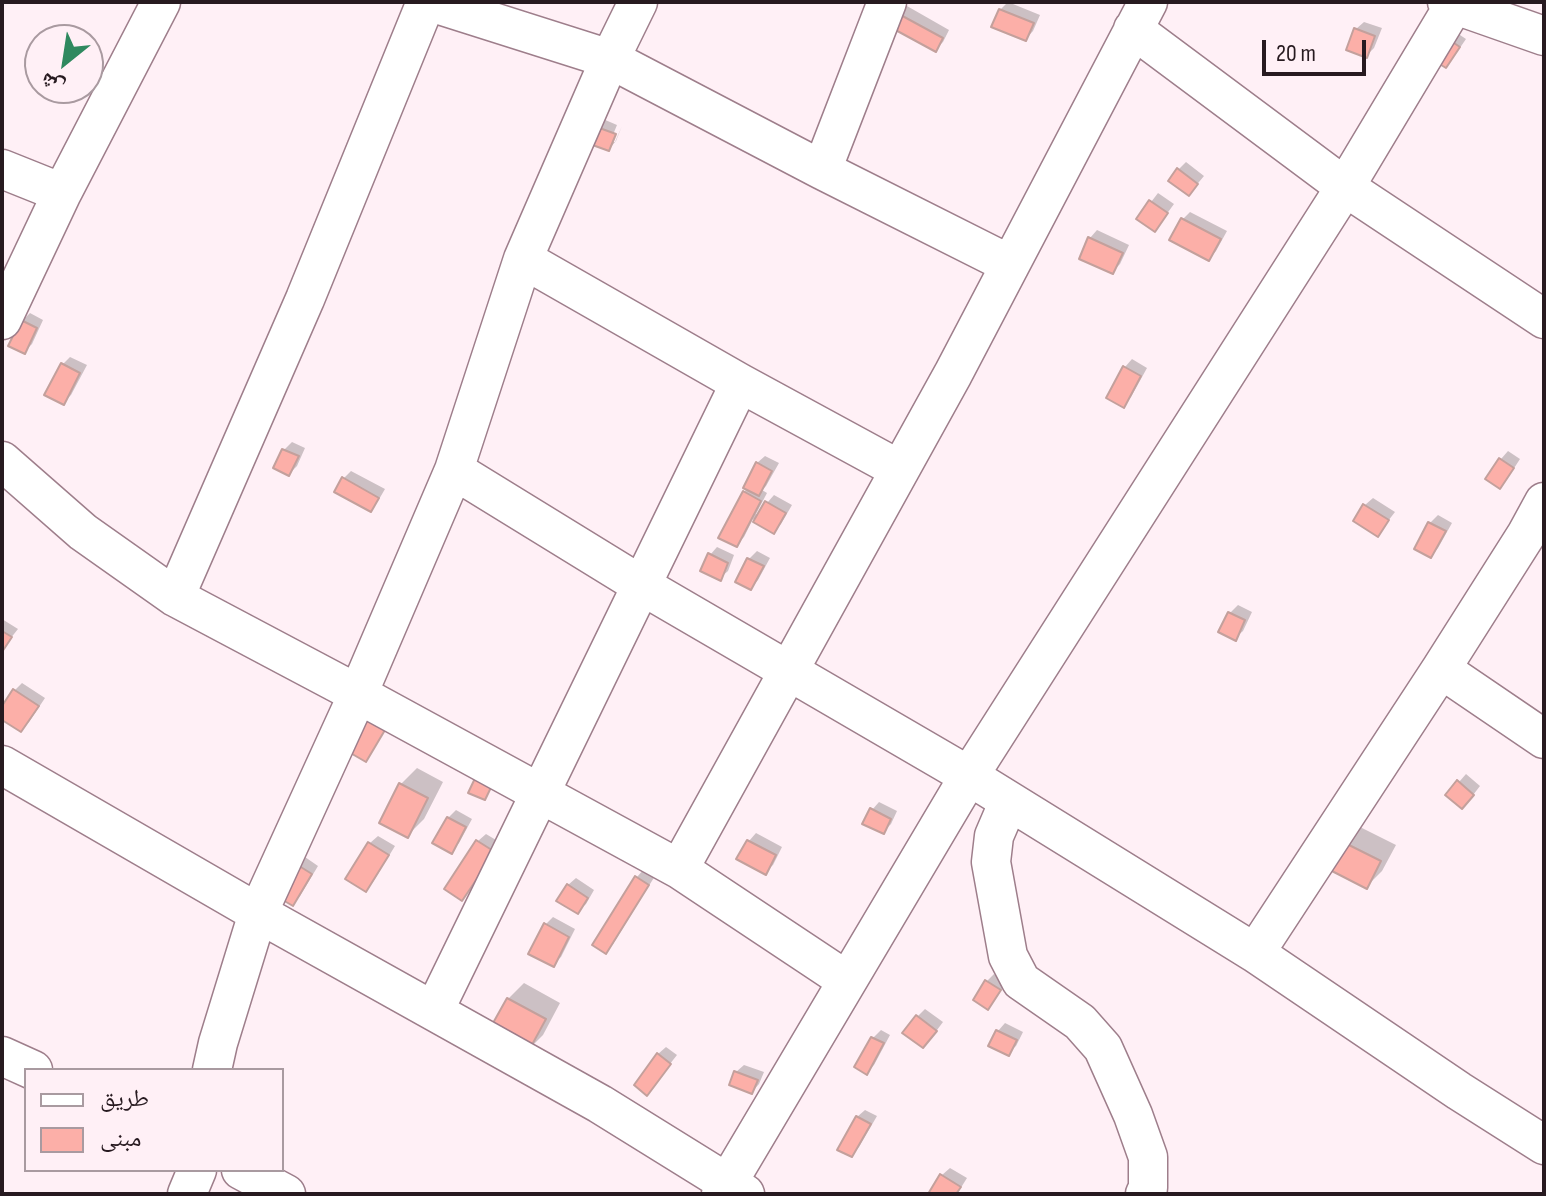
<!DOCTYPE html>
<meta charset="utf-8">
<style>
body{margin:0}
#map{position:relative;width:1546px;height:1196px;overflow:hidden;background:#fff0f6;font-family:"Sofia Sans Condensed","Noto Naskh Arabic",sans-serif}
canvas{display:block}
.frame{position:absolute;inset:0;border:4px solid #271a20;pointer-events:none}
.legend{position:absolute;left:24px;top:1068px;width:260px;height:104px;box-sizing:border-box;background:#fff0f6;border:2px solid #a99aa0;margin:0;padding:10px 14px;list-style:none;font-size:24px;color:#271a20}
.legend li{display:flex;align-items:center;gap:16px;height:40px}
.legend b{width:40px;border:2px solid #a99aa0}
.north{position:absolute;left:24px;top:24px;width:80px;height:80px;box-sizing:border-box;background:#fff0f6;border:2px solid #a99aa0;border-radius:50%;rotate:210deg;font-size:22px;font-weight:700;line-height:32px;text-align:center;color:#271a20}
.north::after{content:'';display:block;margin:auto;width:28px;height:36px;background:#2f895f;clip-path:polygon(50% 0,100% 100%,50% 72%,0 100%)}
.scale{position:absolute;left:1262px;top:40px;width:104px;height:36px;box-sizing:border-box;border:4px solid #271a20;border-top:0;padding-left:10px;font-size:24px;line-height:28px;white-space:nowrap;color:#271a20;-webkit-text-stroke:6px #fff0f6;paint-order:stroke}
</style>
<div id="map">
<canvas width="1546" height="1196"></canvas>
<div class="frame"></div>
<ul class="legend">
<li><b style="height:10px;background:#fff"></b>طريق</li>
<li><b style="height:22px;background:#fcafa8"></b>مبنى</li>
</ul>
<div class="north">ش</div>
<div class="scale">20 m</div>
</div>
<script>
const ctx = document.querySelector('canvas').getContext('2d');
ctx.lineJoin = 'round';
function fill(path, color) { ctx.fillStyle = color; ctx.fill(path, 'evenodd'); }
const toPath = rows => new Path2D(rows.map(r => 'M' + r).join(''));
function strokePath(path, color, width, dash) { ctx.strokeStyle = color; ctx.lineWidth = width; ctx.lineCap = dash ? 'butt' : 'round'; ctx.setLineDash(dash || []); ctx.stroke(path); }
fill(toPath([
 [1008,2,1040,15,1033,31,1026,39,1000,10],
 [907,6,949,30,943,42,935,50,899,14],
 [1364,22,1382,28,1374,48,1367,55,1356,29],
 [1451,29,1466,39,1453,58,1446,66],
 [603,119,617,125,610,142,615,142,622,126,616,141,609,149,590,141],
 [1186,162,1204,176,1189,194,1178,170],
 [1158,193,1174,204,1155,230,1138,219],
 [1190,212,1227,231,1216,251,1209,259,1183,219],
 [1097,230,1129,245,1120,264,1113,271,1090,238],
 [30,313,43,320,32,344,24,352,22,321],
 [70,357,87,365,71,395,63,403,63,364],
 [1132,359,1147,368,1131,397,1124,405,1125,367],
 [292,442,305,448,297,466,289,474,276,467,284,450],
 [1508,451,1520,459,1507,479,1500,487,1488,479,1501,459],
 [765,456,779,463,766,486,762,490,767,493,756,514,759,516,767,503,774,495,792,505,781,524,774,531,753,519,744,537,736,545,744,492,748,488,757,463],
 [351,471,385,489,378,501,370,509,344,478],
 [1373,498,1395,512,1378,534,1356,520,1365,505],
 [1438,515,1452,523,1438,548,1431,556,1417,548,1430,523],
 [717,547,734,555,728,571,720,578,710,555],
 [757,551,770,558,758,580,751,588,738,581,749,559],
 [1238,605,1252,612,1243,631,1235,638,1230,613],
 [2,619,18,629,2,649],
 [22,683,45,698,29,722,21,730,2,718,2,710,15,690],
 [417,768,443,782,424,819,408,835,401,784],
 [1466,774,1480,786,1470,799,1459,782],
 [879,802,897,811,891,824,883,832,872,810],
 [456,810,472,819,459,843,451,851,448,818],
 [1360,827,1396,845,1382,871,1366,887,1331,868],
 [756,833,782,847,773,865,765,872,739,858,749,841],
 [486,834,501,843,469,891,462,899,447,889,478,841],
 [378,836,395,846,373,882,366,889,348,878,370,843],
 [305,857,318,866,300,896,293,903,297,865],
 [644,869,655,876,613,944,606,951,595,945,637,877],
 [576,878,594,890,586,904,578,911,568,885],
 [553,917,575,929,561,957,553,964,546,924],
 [994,974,1007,982,995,1000,988,1008,987,981],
 [524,983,560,1003,543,1035,527,1051,508,999],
 [925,1009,943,1022,931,1038,917,1017],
 [1005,1023,1023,1032,1016,1046,1008,1053,998,1031],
 [881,1030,890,1035,874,1065,867,1072,873,1038],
 [666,1047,677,1055,647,1093,658,1054],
 [744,1065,764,1072,759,1084,752,1092,736,1072],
 [865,1110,877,1116,859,1147,851,1155,857,1117],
 [950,1168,967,1178,957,1194,930,1194,942,1175]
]), '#0003');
const building = toPath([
 [999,9,1034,23,1026,41,991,27,999,9],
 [897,13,943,38,936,52,890,27,897,13],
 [1354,28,1375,36,1367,58,1346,50,1354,28],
 [1442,35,1460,47,1446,68,1428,57,1442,35],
 [594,126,616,134,609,151,587,143,594,126],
 [1177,168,1198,184,1189,196,1168,181,1177,168],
 [1149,200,1168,213,1155,232,1136,219,1149,200],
 [1181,218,1221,239,1209,261,1169,240,1181,218],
 [1088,237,1123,253,1113,274,1079,259,1088,237],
 [21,320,37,328,25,354,8,346,21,320],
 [61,363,80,373,64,405,44,395,61,363],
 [1123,366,1141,376,1124,408,1106,398,1123,366],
 [282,449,299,456,289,476,273,468,282,449],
 [1499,458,1514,468,1500,489,1485,479,1499,458],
 [756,462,772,471,759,496,743,488,756,462],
 [342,477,379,498,371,512,334,492,342,477],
 [743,491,761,501,737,547,718,538,743,491],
 [765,501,786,513,774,534,753,522,765,501],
 [1363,504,1389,520,1378,537,1353,521,1363,504],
 [1428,522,1446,531,1431,558,1414,549,1428,522],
 [708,553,728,563,721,581,700,571,708,553],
 [747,558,764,566,751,590,735,582,747,558],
 [1228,612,1245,620,1236,641,1218,632,1228,612],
 [2,631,12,637,2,652,2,631],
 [13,689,39,706,21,732,2,720,2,706,13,689],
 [366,720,385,730,366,762,347,751,366,720],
 [478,772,495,779,485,800,468,793,478,772],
 [1457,780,1474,795,1462,809,1445,795,1457,780],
 [399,783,428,798,408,838,379,823,399,783],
 [870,808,891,819,884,834,862,824,870,808],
 [447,817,466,827,452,854,432,843,447,817],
 [476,840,495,852,462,901,444,889,476,840],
 [747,840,776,855,766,875,736,859,747,840],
 [368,842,389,855,366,892,345,879,368,842],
 [1343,842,1381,861,1367,889,1328,869,1343,842],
 [296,864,312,874,293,906,276,896,296,864],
 [635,876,649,885,606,954,592,945,635,876],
 [567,884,588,898,578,914,556,901,567,884],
 [544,923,569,937,554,967,528,954,544,923],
 [985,980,1001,990,988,1010,973,1000,985,980],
 [507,998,546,1019,527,1054,488,1032,507,998],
 [916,1015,937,1031,923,1048,902,1033,916,1015],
 [996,1030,1017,1040,1009,1056,988,1046,996,1030],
 [871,1037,884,1043,867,1075,854,1067,871,1037],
 [657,1053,671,1064,647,1096,634,1085,657,1053],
 [734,1071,758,1080,752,1094,729,1085,734,1071],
 [856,1116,871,1124,852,1157,837,1150,856,1116],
 [940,1174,961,1187,956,1194,928,1194,940,1174]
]);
fill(building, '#fcafa8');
strokePath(building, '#c3a09c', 2);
const minor = toPath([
 [430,2,610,59,822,170,1009,264],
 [638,2,610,59,523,259,454,470,358,694,679,869,846,980],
 [1447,2,1544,36],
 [1133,29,1345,187,1544,319],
 [2,169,62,193],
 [822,170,887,2],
 [523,259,740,383,900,470],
 [2,320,62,193,161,2],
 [2,461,83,532,175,597,358,694,258,913,218,1043,212,1070],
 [454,470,641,585,969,776,1255,953,1459,1091,1544,1145],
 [175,597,305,299,426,2],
 [1441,669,1544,739],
 [2,765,258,913,600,1104,745,1194],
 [1009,801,994,836,991,862,1008,956,1021,981,1080,1022,1103,1048,1133,1115,1148,1157,1148,1188,1145,1194],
 [679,869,953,374,1148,2],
 [1255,953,1441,669,1526,535,1544,502],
 [434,1011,740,383],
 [2,1056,33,1070],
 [241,1170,286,1194],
 [187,1194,197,1170],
 [721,1194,969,776,1345,187,1454,5]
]);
strokePath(minor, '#9e7e8b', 41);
strokePath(minor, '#fff', 38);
</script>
